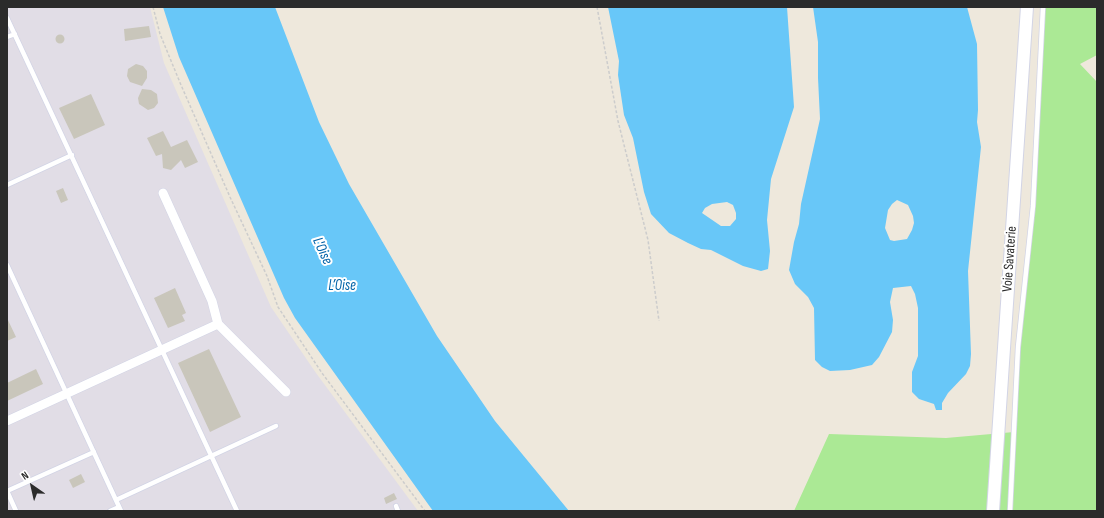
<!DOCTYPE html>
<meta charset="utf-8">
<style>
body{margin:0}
#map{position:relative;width:1104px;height:518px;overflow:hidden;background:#eee8dc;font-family:"Sofia Sans Condensed",sans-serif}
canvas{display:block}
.frame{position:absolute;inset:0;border:8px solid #2b2b2b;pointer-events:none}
.north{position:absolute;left:12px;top:466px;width:40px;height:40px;-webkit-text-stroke:3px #fff;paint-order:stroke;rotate:326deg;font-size:11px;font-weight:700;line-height:16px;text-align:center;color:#2b2b2b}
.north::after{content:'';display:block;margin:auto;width:14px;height:18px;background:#2b2b2b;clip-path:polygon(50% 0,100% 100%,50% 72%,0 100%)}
</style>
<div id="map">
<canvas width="1104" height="518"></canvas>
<div class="frame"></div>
<div class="north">N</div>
</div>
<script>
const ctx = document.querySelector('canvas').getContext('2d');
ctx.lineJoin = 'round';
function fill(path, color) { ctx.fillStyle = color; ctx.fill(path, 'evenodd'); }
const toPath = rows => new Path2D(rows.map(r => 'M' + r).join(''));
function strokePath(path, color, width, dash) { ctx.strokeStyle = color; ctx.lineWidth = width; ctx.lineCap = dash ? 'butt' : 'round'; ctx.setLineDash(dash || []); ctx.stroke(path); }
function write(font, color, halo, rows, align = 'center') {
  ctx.font = font + ' "Sofia Sans Condensed",sans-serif'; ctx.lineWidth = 4; ctx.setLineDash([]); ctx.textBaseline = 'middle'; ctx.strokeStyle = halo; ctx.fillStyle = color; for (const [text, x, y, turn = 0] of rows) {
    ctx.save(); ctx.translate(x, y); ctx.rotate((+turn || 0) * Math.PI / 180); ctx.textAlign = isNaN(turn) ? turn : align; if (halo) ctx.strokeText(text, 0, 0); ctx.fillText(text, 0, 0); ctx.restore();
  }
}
fill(toPath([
 [7,7,150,7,164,63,271,307,316,373,418,511,7,511]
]), '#e1dde6');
fill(toPath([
 [1043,7,1097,7,1097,55,1080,64,1097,82,1097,511,794,511,829,434,946,438,1014,432,1018,347,1033,206]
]), '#abe995');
fill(toPath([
 [163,7,275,7,319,122,349,184,437,336,495,421,569,511,433,511,295,318,284,298,179,57],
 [608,7,787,7,794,107,771,179,767,220,770,251,768,269,761,271,743,266,711,250,701,249,688,243,669,233,651,214,644,192,633,138,624,115,618,75,619,61],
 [727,202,733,205,736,213,736,219,730,226,721,226,702,213,705,208,712,204],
 [813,7,967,7,977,44,978,110,977,122,981,147,968,271,971,354,970,366,966,374,948,393,942,403,942,410,936,410,934,404,919,399,912,392,912,372,918,356,918,308,915,294,911,286,893,288,890,302,893,320,892,332,879,357,872,365,850,370,830,371,822,367,815,360,814,308,808,297,795,284,789,270,794,242,799,224,801,204,820,119,818,78,818,42],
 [897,200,908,205,913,216,914,223,912,230,907,239,894,241,890,240,885,228,888,210,892,204]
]), '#68c7f8');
fill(toPath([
 [149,26,151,37,125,41,124,29],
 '55.5 39a4.5 4.5 0 1 1 9 0a4.5 4.5 0 1 1-9 0Z',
 [136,64,143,66,147,71,147,78,142,86,130,82,127,76,128,69],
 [142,89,151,90,157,94,158,103,154,108,148,110,139,104,138,98],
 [91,94,105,125,74,139,59,108],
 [163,131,171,147,187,140,198,162,185,168,181,160,171,170,163,168,162,154,156,156,147,138],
 [63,188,68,200,61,203,56,191],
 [175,288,186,313,182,315,185,321,168,328,154,298],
 [7,318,16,337,7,341],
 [209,349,241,417,210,432,178,363],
 [36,369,43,384,7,401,7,383],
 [81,474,85,482,73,488,69,480],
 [394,493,397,499,386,504,384,498]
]), '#c9c6bb');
const lane = toPath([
 [7,18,237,511],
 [7,37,15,34],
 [7,185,72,155],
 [7,265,121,511],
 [7,491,94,452],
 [7,491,16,511],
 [116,500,276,426],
 [396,506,398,511],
 [110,511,119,507],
 [1010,511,1018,347,1033,206,1043,7]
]);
const street = toPath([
 [163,193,212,301,218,324,286,392],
 [7,421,218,324]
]);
const secondary = toPath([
 [993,511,1027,7]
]);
strokePath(lane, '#d2d4e5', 6);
strokePath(street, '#d2d4e5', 10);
strokePath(secondary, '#d2d4e5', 14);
strokePath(toPath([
 [153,7,160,34,181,85,230,197,267,276,278,307,322,373,425,511],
 [597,7,618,121,648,240,659,321]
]), '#ccc', 1.5, [3, 2]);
strokePath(lane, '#fff', 4.5);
strokePath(street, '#fff', 9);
strokePath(secondary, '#fff', 12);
write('14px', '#2b2b2b', '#fff', [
 ["Voie Savaterie",1010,259,-86]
]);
write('italic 15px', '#0363a8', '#fff', [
 ["L'Oise",322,251,65],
 ["L’Oise",342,286]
]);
</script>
